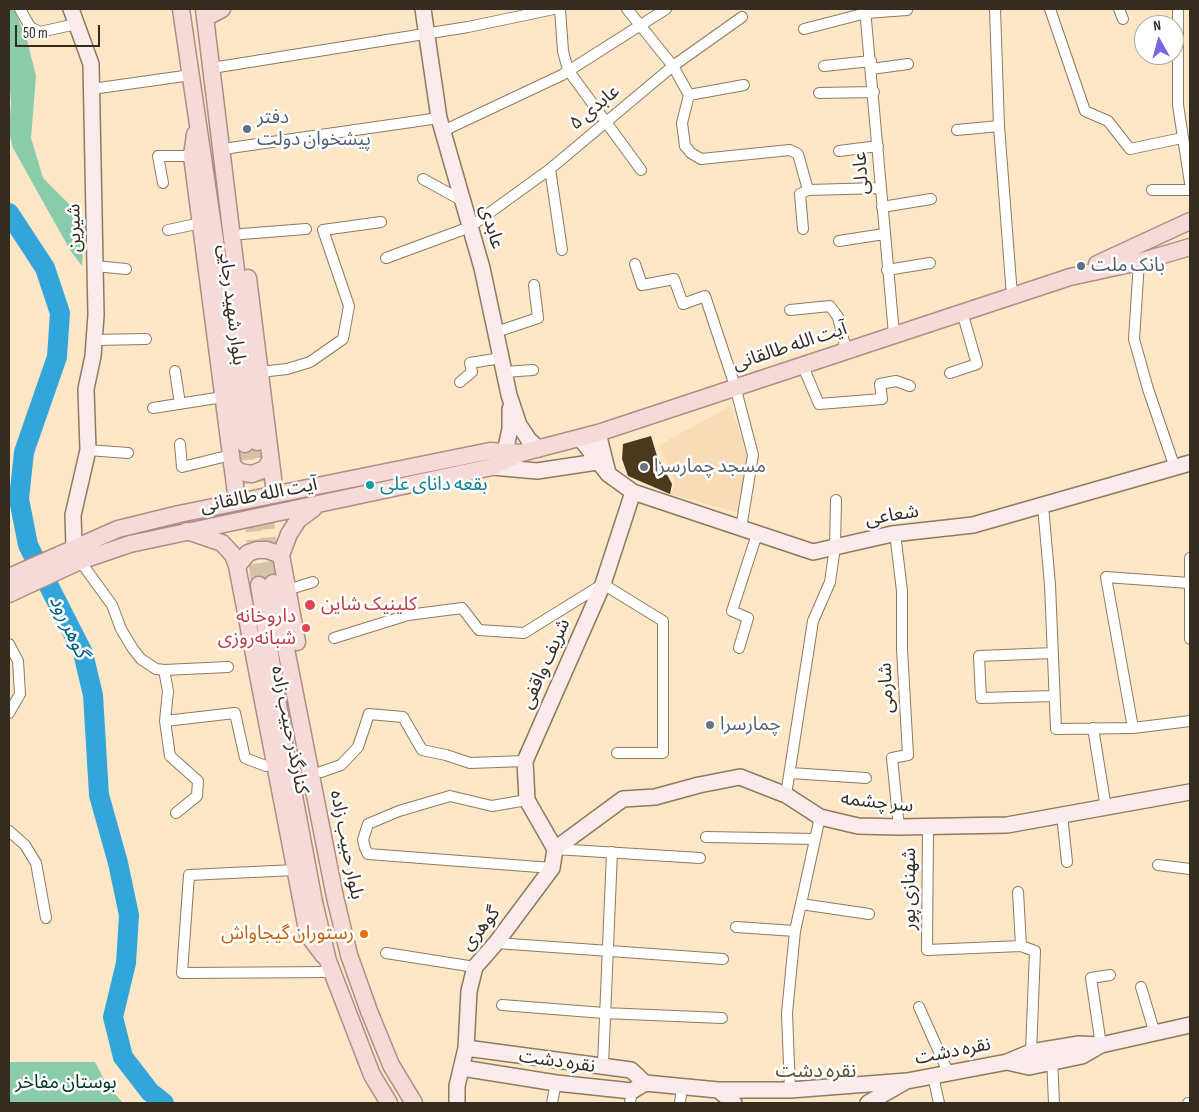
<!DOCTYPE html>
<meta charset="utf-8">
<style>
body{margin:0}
#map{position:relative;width:1199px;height:1112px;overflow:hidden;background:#fee7c7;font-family:"Sofia Sans Condensed",sans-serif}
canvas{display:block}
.frame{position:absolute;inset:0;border:10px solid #352c20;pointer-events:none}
.north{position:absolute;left:1134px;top:15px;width:50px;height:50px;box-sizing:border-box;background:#fff;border:1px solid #aeaba6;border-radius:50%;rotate:353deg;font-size:14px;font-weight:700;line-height:20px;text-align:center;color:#352c20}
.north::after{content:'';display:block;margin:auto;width:18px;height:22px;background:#7665e0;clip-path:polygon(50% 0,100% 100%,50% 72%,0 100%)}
.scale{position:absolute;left:15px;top:25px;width:85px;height:22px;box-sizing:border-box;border:2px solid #352c20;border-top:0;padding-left:6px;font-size:15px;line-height:18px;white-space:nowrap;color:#352c20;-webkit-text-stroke:4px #fff;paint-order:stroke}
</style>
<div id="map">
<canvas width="1199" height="1112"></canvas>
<div class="frame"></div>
<div class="north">N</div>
<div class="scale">50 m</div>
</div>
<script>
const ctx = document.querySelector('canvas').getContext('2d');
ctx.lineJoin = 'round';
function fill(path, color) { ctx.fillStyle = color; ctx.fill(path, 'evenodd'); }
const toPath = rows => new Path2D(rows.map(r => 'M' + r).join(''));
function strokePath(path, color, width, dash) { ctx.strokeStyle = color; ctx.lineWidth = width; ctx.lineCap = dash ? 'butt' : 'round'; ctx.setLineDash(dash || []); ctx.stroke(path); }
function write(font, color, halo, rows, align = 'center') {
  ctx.font = font + ' "Sofia Sans Condensed","Noto Sans Arabic",sans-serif'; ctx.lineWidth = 5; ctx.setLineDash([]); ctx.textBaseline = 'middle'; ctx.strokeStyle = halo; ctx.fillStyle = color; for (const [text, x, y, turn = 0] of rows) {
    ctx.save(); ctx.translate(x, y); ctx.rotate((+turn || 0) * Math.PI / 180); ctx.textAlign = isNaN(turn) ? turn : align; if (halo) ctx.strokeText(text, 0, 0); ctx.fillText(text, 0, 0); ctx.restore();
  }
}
fill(toPath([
 [731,406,748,459,739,513,671,494,675,482,659,445]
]), '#f8dcb5');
fill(toPath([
 [9,9,14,9,27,40,36,76,31,138,43,178,85,220,82,266,70,250,13,148,9,132,11,102,9,76],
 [9,1062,95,1062,107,1085,123,1103,9,1103]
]), '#8acbab');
strokePath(toPath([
 [9,213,45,268,60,313,57,357,24,452,19,499,28,545,83,653,93,695,99,795,118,863,129,915,126,963,113,1017,123,1057,150,1092,164,1103]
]), '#32a6da', 20);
fill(toPath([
 [651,436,657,456,672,484,670,494,628,476,622,459,623,444]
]), '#4b381d');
strokePath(toPath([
 [257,442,273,583],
 [245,444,259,585]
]), '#d6c2a6', 16, [16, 8]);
const street = toPath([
 [20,9,30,27,40,32,76,24],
 [560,9,563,51,568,70,641,170],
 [627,9,673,66,689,95,682,123,685,146,691,153,701,159,790,150,798,154,808,190,881,188],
 [865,9,894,334],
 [995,9,999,126,1012,296],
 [1050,9,1085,111,1108,121,1130,149,1182,138],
 [1119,9,1123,19],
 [1178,9,1178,105,1190,183],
 [804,29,866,13,907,10],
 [824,66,871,61],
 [212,68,468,27,554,9],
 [871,69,908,64],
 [92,89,191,75],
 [819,93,874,92],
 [689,95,744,85],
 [957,130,999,126],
 [443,131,562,75,666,9],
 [230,148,439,118],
 [839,151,878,146],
 [550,169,562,250],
 [423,179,463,201],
 [163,183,158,156,192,156],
 [1152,190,1190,190],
 [882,207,931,199],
 [803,229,800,194,808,190],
 [168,230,201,223],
 [242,234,306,229],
 [839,241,884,234],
 [386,258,470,227,550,169,673,66,742,17],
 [1139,262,1134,339,1148,389,1175,468],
 [635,264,642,285,674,279,683,304,705,296,735,386,753,455,741,528],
 [95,266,126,269],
 [887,270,930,263],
 [790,310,830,306,838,317,846,350],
 [496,332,538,318,534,285],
 [94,340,146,339],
 [802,364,819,404,882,399,880,384,896,381,910,386],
 [175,371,180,404],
 [260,372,287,369,310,362,343,339,349,306,323,230,381,222],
 [504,372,533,370],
 [950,373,977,364,962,312],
 [460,382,472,372,470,363,501,358],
 [153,408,223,397],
 [180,444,182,467,231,455],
 [88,450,128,453],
 [1043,506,1050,585,1056,729,1133,728,1190,721],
 [895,533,902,591,902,649,908,755,892,758,899,827],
 [1190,558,1190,639],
 [80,561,112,605,121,629,133,649,141,659,156,669,164,670,168,691,165,721,170,756,198,781,197,796,176,813],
 [287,590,313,582],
 [334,638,408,615,462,608,479,630,524,633,603,584,663,621,663,753,617,753],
 [9,644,18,661,20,694,9,713],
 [739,648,748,618,732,611,757,534],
 [1053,653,979,656,981,698,1054,696],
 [164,670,228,667],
 [165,721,235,713,245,758,266,766],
 [1093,728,1106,808],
 [1133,728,1106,577,1189,583],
 [321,772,341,765,358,747,369,714,403,717,422,750,446,755,470,763,525,761],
 [790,773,866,778],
 [786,795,813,621,830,582,835,547,836,500],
 [527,800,492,806,450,796,399,811,368,824,363,840,365,848,368,854,552,868],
 [1062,815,1067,862],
 [928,828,927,950,1021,946,1035,951,1031,1052],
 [9,831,25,845,36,863,46,918],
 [706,837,815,839],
 [555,849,700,858],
 [1158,865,1190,869],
 [295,870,189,875,182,973,332,972],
 [1018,892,1021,946],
 [801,904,869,914],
 [736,927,795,931],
 [496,943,723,959],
 [386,953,475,967],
 [1141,987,1155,1034],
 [502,1005,604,1013,722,1018],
 [919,1007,948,1072],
 [1101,1045,1091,978,1110,975],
 [1052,1057,1054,1103],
 [603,1065,612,852],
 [933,1076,939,1103],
 [790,1090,787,1013,795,931,820,817],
 [552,1103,556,1083],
 [630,1103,632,1091],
 [680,1103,682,1086],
 [1188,1103,1190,1103]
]);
const secondary = toPath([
 [71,9,91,64,96,315,93,356,86,389,88,450,73,515,74,547],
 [423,9,439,118,482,268,509,395,519,425,529,440,539,449],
 [598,433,608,473],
 [580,438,608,474,633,492,813,552,892,534,973,525,1190,463],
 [505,452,510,429,510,409],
 [492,467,537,471,597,462],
 [555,849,623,799,655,797,699,785,740,777,786,795,820,817,858,826,899,827,1007,825,1190,792],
 [555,849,527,800,525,761,603,584,633,492],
 [466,1048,631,1070,645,1083,718,1090,790,1090,907,1081,1007,1062,1031,1052,1079,1044,1101,1045,1190,1025],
 [1007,1062,1029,1067,1082,1056,1101,1045],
 [462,1068,556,1083,632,1091,645,1083],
 [718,1090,734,1103],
 [457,1103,457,1086,466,1048,469,991,475,967,496,943,552,868,555,849],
 [868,1103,903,1083]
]);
const primary = toPath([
 [181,9,245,444],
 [204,9,257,442],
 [205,18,222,9],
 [195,134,192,156,237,501],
 [1097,264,1190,221],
 [248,278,275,494],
 [232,465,240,472,252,474,265,469,270,461],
 [187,531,222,543,233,555,237,566,308,935,324,956],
 [237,566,248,553,257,550,267,550,281,555],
 [9,577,118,529,179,514,490,451,521,453],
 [273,583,335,897,349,955,369,1011,391,1065,414,1103],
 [259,585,285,748,314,902,328,961,372,1075,389,1103],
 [9,594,80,561,130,544,492,467,521,453,598,433,1070,277,1139,262,1190,247],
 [297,642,281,555,289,534,298,520,314,508]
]);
strokePath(street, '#8f7a5d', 12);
strokePath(secondary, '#8f7a5d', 18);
strokePath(primary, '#af8d87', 19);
strokePath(street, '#fff', 10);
strokePath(secondary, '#faecec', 15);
strokePath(primary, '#f6dad8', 16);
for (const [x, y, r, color] of [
 [247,129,5,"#5c6f8a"],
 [1081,266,5,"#5c6f8a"],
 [644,467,5,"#6b7280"],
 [370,485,5,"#0f9aa8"],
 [310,605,6,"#e0444e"],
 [306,628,5,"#e0444e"],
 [710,725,5,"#6b7280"],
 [364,934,5,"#e8710a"]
]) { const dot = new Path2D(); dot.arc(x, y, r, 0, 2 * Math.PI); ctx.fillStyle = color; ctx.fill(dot); strokePath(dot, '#fff', 2); }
write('19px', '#352c20', '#fff', [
 ["عابدی ۵",595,108,-40],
 ["عادلی",862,173,-94],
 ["عابدی",491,227,74],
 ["شیرین",75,228,-91],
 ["بلوار شهید رجایی",231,305,83],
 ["آیت الله طالقانی",790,347,-18],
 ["آیت الله طالقانی",259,496,-11],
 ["شعاعی",892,516,-9],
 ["شریف واقفی",546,664,-66],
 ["شارمی",887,688,-93],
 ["کنارگذر حبیب زاده",289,730,79],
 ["سر چشمه",877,803,6],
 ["بلوار حبیب زاده",346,845,79],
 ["شهنازی پور",910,889,-90],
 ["گوهری",481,929,-51],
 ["نقره دشت",953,1052,-11],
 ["نقره دشت",557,1062,8]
]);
write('19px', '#4e5e75', '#fff', [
 ["دفتر",257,118],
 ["پیشخوان دولت",257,140],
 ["بانک ملت",1091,266]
], 'left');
write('19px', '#5b616d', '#fff', [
 ["مسجد چمارسرا",654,467],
 ["چمارسرا",720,725]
], 'left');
write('19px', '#0d838f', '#fff', [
 ["بقعه دانای علی",380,485]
], 'left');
write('19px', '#be3a42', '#fff', [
 ["کلینیک شاین",321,605],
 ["داروخانه",296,617,"right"],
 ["شبانه‌روزی",296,639,"right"]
], 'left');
write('19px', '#c56008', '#fff', [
 ["رستوران گیجاواش",354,934]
], 'right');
write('19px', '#003421', '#fff', [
 ["بوستان مفاخر",66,1083]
]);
write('italic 20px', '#005d80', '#fff', [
 ["گوهر رود",68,627,65]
]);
write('20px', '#635034', '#fff', [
 ["نقره دشت",816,1072]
]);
</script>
